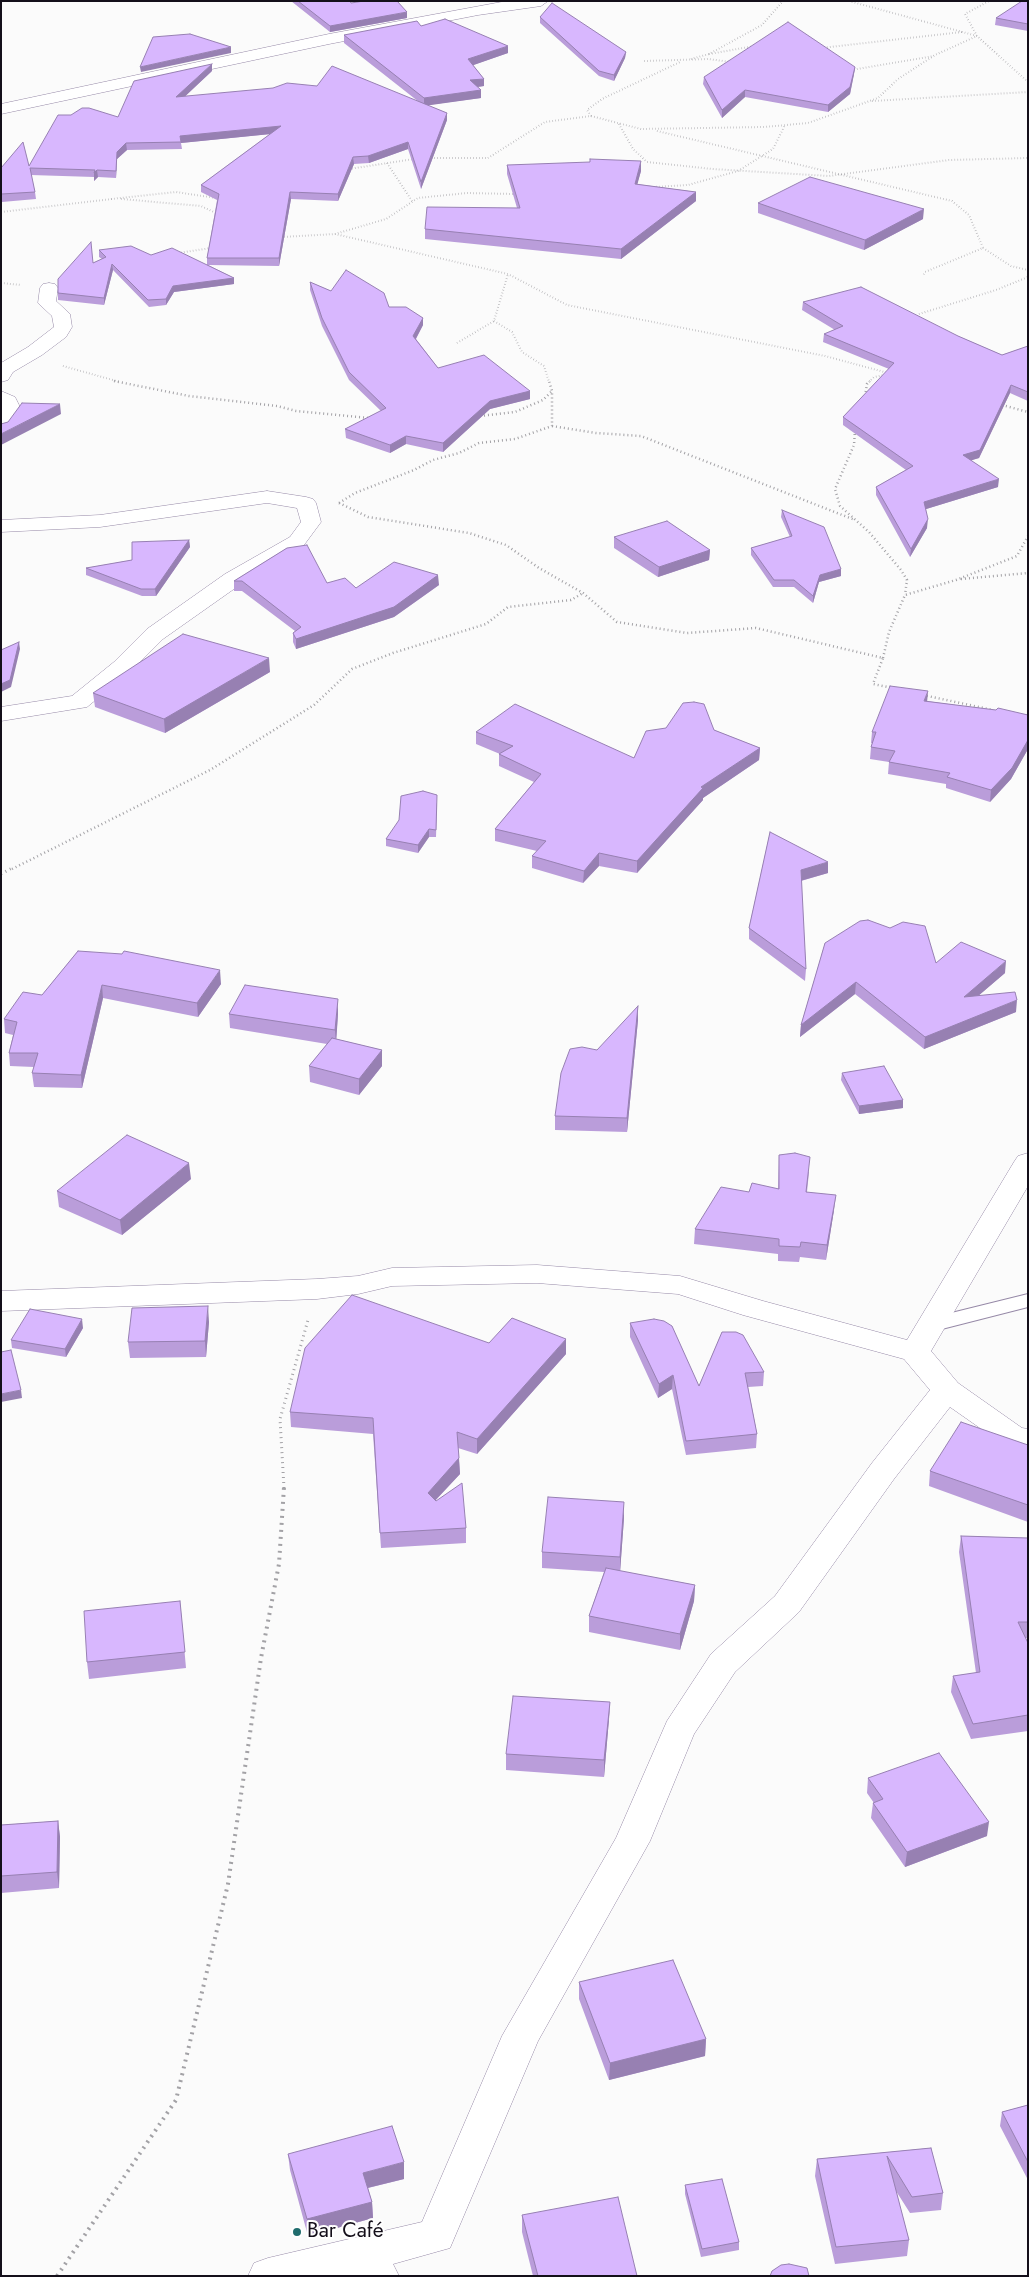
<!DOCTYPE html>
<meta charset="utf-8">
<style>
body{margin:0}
#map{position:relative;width:1029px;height:2277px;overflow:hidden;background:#fbfbfb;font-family:Jost,sans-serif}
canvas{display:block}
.frame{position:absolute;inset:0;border:2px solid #140f1a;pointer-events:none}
</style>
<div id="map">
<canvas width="1029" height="2277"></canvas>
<div class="frame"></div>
</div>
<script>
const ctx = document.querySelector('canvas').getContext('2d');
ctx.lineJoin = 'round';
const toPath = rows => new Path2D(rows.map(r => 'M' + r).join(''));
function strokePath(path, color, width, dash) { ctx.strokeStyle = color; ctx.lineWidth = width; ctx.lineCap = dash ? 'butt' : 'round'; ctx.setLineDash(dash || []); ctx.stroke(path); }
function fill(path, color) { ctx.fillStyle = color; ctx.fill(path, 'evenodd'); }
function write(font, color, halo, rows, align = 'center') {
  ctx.font = font + ' Jost,sans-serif'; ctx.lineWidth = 4; ctx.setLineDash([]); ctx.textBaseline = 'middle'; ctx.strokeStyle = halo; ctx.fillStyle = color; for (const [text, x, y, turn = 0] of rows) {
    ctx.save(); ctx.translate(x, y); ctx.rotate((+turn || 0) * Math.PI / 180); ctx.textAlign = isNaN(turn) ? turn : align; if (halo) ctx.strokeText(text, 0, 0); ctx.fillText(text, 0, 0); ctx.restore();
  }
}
const lane = toPath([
 [1028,1294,1028,1307,930,1332,923,1330,920,1325,923,1320,1028,1294]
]);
const street = toPath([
 [507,1,548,1,541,6,478,15,329,44,1,114,1,104,329,34,507,1],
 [49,283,55,284,58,288,56,301,70,314,72,327,66,337,42,355,13,372,8,380,1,382,1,363,28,347,54,327,52,316,38,303,40,288,43,284,49,283],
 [1,391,15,397,22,411,8,431,1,433,1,391],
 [267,491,306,497,313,499,316,503,321,522,304,545,241,584,163,639,130,672,87,707,1,721,1,707,72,696,114,662,147,629,225,574,290,537,301,522,297,508,267,503,100,527,1,532,1,520,100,515,267,491],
 [1028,1153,1028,1186,931,1351,958,1383,1022,1428,1028,1429,1028,1451,1000,1442,950,1407,894,1479,799,1612,735,1672,694,1734,650,1841,538,2041,450,2248,393,2264,399,2276,248,2276,254,2263,268,2258,422,2222,502,2036,616,1838,667,1721,711,1654,775,1596,872,1463,930,1390,904,1359,743,1315,678,1294,537,1283,392,1286,358,1294,317,1299,1,1311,1,1291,317,1279,358,1276,392,1268,537,1265,680,1276,763,1301,907,1340,1014,1162,1018,1156,1028,1153]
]);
strokePath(lane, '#9689a7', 2);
strokePath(street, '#9689a7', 1);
strokePath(toPath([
 [849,1,977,36,1028,82],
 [821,48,962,32],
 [709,54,755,46],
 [691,59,709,54,762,25,783,1],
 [644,61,708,59,731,62],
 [851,70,934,56],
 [872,101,1028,92],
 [591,116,587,110,602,99,680,62],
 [619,124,633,149,647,162,712,169,829,176,949,160,1028,158],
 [657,131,952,201,969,215,983,248,925,272,923,276],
 [428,158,488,158,545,122,591,116,641,129,765,127,808,123,878,98,898,79,935,55,977,36,965,14,989,1],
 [387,163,412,201],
 [349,169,414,159],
 [653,187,688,185,738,171,773,149,785,125],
 [111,199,176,192,216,198],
 [121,199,201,206,218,214],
 [1,212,112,199],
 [335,234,386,219,418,198,467,193,515,194],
 [281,237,335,234,508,274,567,305,825,356,888,373],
 [983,248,1011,266,1028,270],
 [178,253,211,248],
 [1,283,21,285],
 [919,314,996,290,1028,277],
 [494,321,512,332,522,352,544,366,549,382],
 [457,343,494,321,508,274],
 [63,366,120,382],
 [869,382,874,377,885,375]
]), '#a3a2a6', 2, [0.5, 2.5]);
strokePath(toPath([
 [114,381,189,396,277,406,296,411,369,418],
 [865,396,867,384,870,381],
 [1002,405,1028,412],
 [480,416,515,412,543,400,552,391],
 [552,426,596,433,641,436,855,520],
 [855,430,854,445,835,489,840,506,869,532,901,570,907,580,905,595],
 [339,503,368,517,469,533,506,545,539,568,583,593,617,622,687,633,756,628,883,658,873,684,893,688],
 [339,503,355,493,414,470,433,460,459,453,479,443,515,439,552,426,552,391,549,381],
 [961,579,1028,573],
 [883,658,889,632,905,595,956,580,1017,556,1028,536],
 [923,695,993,710],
 [12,869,210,770,314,705,352,669,393,653,486,624,508,607,571,600,583,593]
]), '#a3a2a6', 2.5, [1, 3]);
strokePath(toPath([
 [1,874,14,867],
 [284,1488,280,1419,308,1320]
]), '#a3a2a6', 3, [1, 4]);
strokePath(toPath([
 [57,2276,176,2100,228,1884,261,1658,279,1564,284,1487]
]), '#a3a2a6', 4, [2, 5]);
fill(lane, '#fff');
fill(street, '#fff');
fill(toPath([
 [291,1,350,1,351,3,407,18,330,32],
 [1028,1,1028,31,995,25,996,18],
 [540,17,626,52,625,58,614,81,599,76,540,23],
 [421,26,508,53,473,65,484,79,484,86,477,87,481,90,481,98,427,105,447,113,447,120,421,189,408,149,369,163,354,164,338,201,291,199,279,266,208,265,234,278,234,284,174,292,166,305,149,307,113,270,104,305,58,300,58,293,93,263,102,259,99,257,99,250,151,255,207,265,207,258,217,200,201,192,201,185,270,134,181,143,182,149,127,150,117,159,116,178,98,177,94,181,94,177,31,175,35,192,36,199,2,202,1,168,29,166,118,117,212,71,185,96,419,102,344,43,344,35],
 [855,67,854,74,850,94,828,112,745,97,722,118,703,84,704,77],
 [507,165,641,171,637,184,696,192,696,201,621,259,425,239,425,229,517,208,507,174],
 [758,203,923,219,864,250,758,213],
 [310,282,331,291,389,307,423,318,423,325,416,339,438,368,530,391,530,399,490,409,443,452,406,444,390,453,346,438,345,429,381,411,349,380,322,326,310,290],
 [803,302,958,336,1002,355,1028,346,1028,401,1010,393,979,458,971,460,998,487,926,509,927,528,910,557,876,495,876,487,906,470,843,425,843,417,889,369,823,342,824,334,835,330,802,310],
 [782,510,841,569,841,576,819,582,813,603,794,587,773,587,751,555,751,548,790,537,781,517],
 [614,537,710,550,709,560,658,577,614,548],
 [189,540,190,547,156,596,142,596,86,575,86,568,132,560],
 [287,548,327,583,356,588,439,585,394,617,296,649,293,642,293,633,295,631,242,591,234,591,234,581],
 [270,672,165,733,95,707,93,693],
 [927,701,1028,715,1028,749,1011,779,990,802,946,788,946,784,888,774,889,762,870,759,871,747,872,743,871,743,872,732],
 [714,730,760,748,759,760,703,798,703,800,637,873,599,866,583,883,532,868,532,856,537,851,495,841,495,829,534,782,499,766,499,754,500,754,476,744,476,732,634,758],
 [437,803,436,837,429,837,418,853,386,846,386,839],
 [770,832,828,873,801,881,806,969,805,981,749,939,749,928],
 [825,943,936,963,1005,973,979,995,1016,1012,924,1049,855,994,800,1037,801,1025],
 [78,951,221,984,198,1017,103,998,82,1088,34,1087,32,1073,34,1067,10,1066,9,1053,13,1035,5,1033,4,1019,42,995],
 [638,1006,638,1020,627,1132,555,1130,555,1116],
 [229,1014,338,1014,336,1039,382,1050,382,1066,359,1095,310,1082,309,1066,327,1044,230,1028],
 [842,1073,903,1100,903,1108,859,1114,841,1080],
 [779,1155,809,1172,807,1192,834,1210,826,1260,800,1257,799,1262,778,1261,778,1254,694,1244,695,1229,749,1192,778,1189],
 [191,1179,122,1235,59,1207,57,1191],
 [209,1322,206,1357,130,1358,128,1342],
 [630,1323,699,1386,722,1332,764,1372,763,1386,748,1387,757,1434,756,1448,686,1455,672,1389,658,1398,630,1337],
 [83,1328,66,1357,12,1348,11,1340],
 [489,1343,566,1354,477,1454,458,1448,460,1474,435,1501,466,1528,466,1543,381,1548,373,1434,291,1427,290,1412],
 [1028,1445,1028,1522,929,1486,930,1471],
 [624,1518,620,1571,695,1585,694,1601,680,1650,589,1632,589,1616,604,1572,542,1568,542,1552],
 [961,1536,1028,1538,1028,1638,1025,1638,1028,1643,1028,1731,971,1739,951,1692,953,1676,976,1673,959,1552],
 [180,1601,186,1668,89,1679,87,1662],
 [610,1702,609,1719,604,1777,506,1770,506,1754],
 [868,1778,987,1836,905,1867,871,1818,873,1803,874,1803,867,1793],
 [58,1821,60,1837,59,1888,1,1893,1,1825],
 [579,1982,706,2039,705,2056,609,2080,579,1999],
 [1028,2105,1028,2180,1000,2126,1002,2112],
 [931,2148,943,2193,941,2210,910,2213,896,2191,909,2240,907,2256,835,2264,815,2176,817,2159],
 [288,2154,404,2179,368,2188,372,2202,373,2218,308,2236,290,2170],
 [685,2185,739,2242,739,2250,701,2257,685,2194],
 [522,2215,637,2276,533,2276,522,2232]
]), '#ba9dda');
fill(toPath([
 [407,12,407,18,330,32,330,26],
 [508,46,508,53,468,67,468,59],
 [231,47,231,53,141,72,140,67],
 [626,52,625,58,614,81,614,75],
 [212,64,212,71,177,104,176,97],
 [855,67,854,74,850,94,828,112,828,105],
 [484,79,484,86,470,88,470,80],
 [481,90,481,98,424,106,424,98],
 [745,90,745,97,722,118,722,110],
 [447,113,447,120,421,189,421,182],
 [281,126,281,133,181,143,180,136],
 [408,142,408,149,369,163,368,156],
 [126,143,127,150,117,159,116,178,116,171,117,152],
 [353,157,354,164,338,201,338,194],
 [641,161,641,171,635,193,635,184],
 [97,170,98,177,94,181,94,173],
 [290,192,291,199,279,266,279,258],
 [696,192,696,201,621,259,621,249],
 [924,209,923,219,864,250,865,240],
 [112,264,113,270,104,305,104,298],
 [234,278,234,284,174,292,166,305,166,299,173,286],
 [423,318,423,325,413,344,413,336],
 [1011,385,1010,393,979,458,963,463,963,455],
 [530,391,530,399,490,409,443,452,443,443,490,401],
 [60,404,61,414,1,445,1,434],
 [406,436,406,444,390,453,390,445],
 [999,479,998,487,923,510,924,502],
 [928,519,927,528,910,557,911,549],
 [189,540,190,547,156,596,155,589],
 [710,550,709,560,658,577,659,567],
 [841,569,841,576,819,582,813,603,813,596,820,575],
 [438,575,439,585,394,617,296,649,296,639],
 [19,642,20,649,11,687,1,692,1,684],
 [269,658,270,672,165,733,164,719],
 [928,691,927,703,924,701],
 [1028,740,1028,749,1011,779,990,802,991,790],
 [760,748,759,760,703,798,703,800,637,873,637,861,701,787],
 [429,829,429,837,418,853,418,845],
 [599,853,599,866,583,883,584,871],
 [828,862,828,873,800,881,801,870],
 [1006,961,1005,973,963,1009,964,997],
 [220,970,221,984,198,1017,197,1003],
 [856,982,855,994,800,1037,801,1025],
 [102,985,103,998,82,1088,81,1075],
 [338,999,338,1014,336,1045,335,1030],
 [1017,1000,1016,1012,924,1049,925,1037],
 [638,1006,638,1020,627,1132,627,1118],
 [382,1050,382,1066,359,1095,359,1079],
 [903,1100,903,1108,859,1114,859,1106],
 [189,1163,191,1179,122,1235,120,1220],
 [836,1195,834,1210,826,1260,827,1245],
 [208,1306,209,1322,206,1357,205,1341],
 [82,1319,83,1328,66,1357,65,1349],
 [566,1339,566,1354,477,1454,477,1439],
 [673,1375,672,1389,658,1398,659,1384],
 [21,1390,22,1398,1,1402,1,1394],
 [459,1458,460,1474,428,1508,428,1493],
 [624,1502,624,1518,620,1573,620,1557],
 [695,1585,694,1601,680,1650,680,1634],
 [610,1702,609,1719,604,1777,604,1760],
 [58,1821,60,1837,59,1888,57,1872],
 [989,1822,987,1836,905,1867,907,1852],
 [706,2039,705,2056,609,2080,610,2063],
 [404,2162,404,2179,363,2189,363,2173],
 [372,2202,373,2218,308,2236,307,2219]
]), '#9780b2');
const building = toPath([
 [298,1,350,1,351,3,364,1,397,1,407,12,330,26,298,1],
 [1022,1,1028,1,1028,24,996,18,1022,1],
 [552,3,626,52,614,75,599,71,540,17,552,3],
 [445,19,508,46,468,59,484,79,470,80,481,90,424,98,344,35,417,21,421,26,445,19],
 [788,22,855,67,850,87,828,105,745,90,722,110,704,77,788,22],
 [190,34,231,47,140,67,153,37,190,34],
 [212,64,176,97,273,88,287,83,317,86,332,66,447,113,421,182,408,142,368,156,353,157,338,194,290,192,279,258,207,258,219,194,201,185,281,126,180,136,181,142,126,143,117,152,116,171,97,170,94,173,95,170,30,168,35,192,1,194,1,168,23,142,29,166,58,115,71,115,82,108,89,108,118,117,134,81,212,64],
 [590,159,641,161,635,184,696,192,621,249,425,229,427,207,520,208,507,165,590,162,590,159],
 [810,177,924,209,865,240,758,203,810,177],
 [91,242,93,263,106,257,99,250,131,246,151,255,172,248,234,278,173,286,166,299,148,300,112,264,104,298,58,293,58,279,91,242],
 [346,270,384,293,389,307,406,307,423,318,413,336,438,368,484,355,530,391,490,401,443,443,406,436,390,445,345,429,386,408,349,372,322,318,310,282,331,291,346,270],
 [861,287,958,336,1002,355,1028,346,1028,392,1011,385,980,450,963,455,999,479,924,502,928,519,911,549,876,487,913,466,843,417,894,363,824,334,843,326,803,302,861,287],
 [22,403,60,404,1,434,1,424,8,422,22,403],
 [782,510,824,527,841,569,820,575,813,596,794,580,774,580,751,548,792,536,782,510],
 [667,521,710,550,659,567,614,537,667,521],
 [189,540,155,589,141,589,86,568,132,560,132,542,189,540],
 [307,545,327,583,345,578,356,588,394,562,438,575,394,607,296,639,293,633,301,627,242,581,234,581,287,548,307,545],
 [183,634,269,658,164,719,93,693,183,634],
 [19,642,10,680,1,684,1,650,19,642],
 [890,686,928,691,924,701,996,710,998,708,1028,715,1028,740,1012,768,991,790,947,777,950,773,889,762,895,751,871,747,876,732,872,732,890,686],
 [694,702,704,704,714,730,760,748,701,787,703,788,637,861,599,853,584,871,532,856,546,841,495,829,541,774,499,754,513,746,476,732,515,704,634,758,646,731,666,728,683,703,694,702],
 [423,791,437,795,436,830,429,829,418,845,386,839,399,820,401,796,423,791],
 [770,832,828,862,801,870,806,969,749,928,770,832],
 [868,920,890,928,903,922,925,926,936,963,961,942,1006,961,964,997,1015,992,1017,1000,925,1037,856,982,801,1025,825,943,860,921,868,920],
 [78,951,122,954,124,951,220,970,197,1003,102,985,81,1075,32,1073,38,1053,9,1053,17,1022,4,1019,23,992,42,995,78,951],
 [245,985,338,999,335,1030,229,1014,245,985],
 [638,1006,627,1118,555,1116,561,1073,570,1049,582,1047,597,1050,638,1006],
 [332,1038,382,1050,359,1079,309,1066,332,1038],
 [884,1066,903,1100,859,1106,842,1073,884,1066],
 [127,1135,189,1163,120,1220,57,1191,127,1135],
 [795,1153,810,1157,806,1192,836,1195,827,1245,801,1242,800,1247,779,1246,779,1239,695,1229,721,1187,749,1192,752,1183,779,1189,779,1155,795,1153],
 [352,1295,489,1343,512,1318,566,1339,477,1439,457,1432,459,1458,428,1493,436,1501,462,1483,466,1528,380,1533,373,1418,290,1412,305,1348,352,1295],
 [208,1306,205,1341,128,1342,132,1308,208,1306],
 [30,1309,82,1319,65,1349,11,1340,30,1309],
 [654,1319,664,1321,672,1326,699,1386,722,1332,736,1332,743,1335,764,1372,745,1373,757,1434,686,1441,673,1375,659,1384,630,1323,654,1319],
 [11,1350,21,1390,1,1394,1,1352,11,1350],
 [961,1422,1028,1445,1028,1505,930,1471,961,1422],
 [548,1497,624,1502,620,1557,542,1552,548,1497],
 [961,1536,1028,1538,1028,1622,1018,1622,1028,1643,1028,1715,973,1724,953,1676,980,1672,961,1536],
 [606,1568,695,1585,680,1634,589,1616,606,1568],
 [180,1601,185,1652,87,1662,84,1611,180,1601],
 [513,1696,610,1702,604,1760,506,1754,513,1696],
 [939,1753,989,1822,907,1852,873,1803,883,1799,868,1778,939,1753],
 [58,1821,57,1872,1,1876,1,1825,58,1821],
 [673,1960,706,2039,610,2063,579,1982,673,1960],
 [1028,2105,1028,2162,1002,2112,1028,2105],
 [392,2126,404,2162,363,2173,372,2202,307,2219,288,2154,392,2126],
 [931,2148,943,2193,912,2197,887,2156,909,2240,836,2247,817,2159,931,2148],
 [722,2179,739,2242,702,2249,685,2185,722,2179],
 [618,2197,637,2276,538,2276,522,2215,618,2197],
 [789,2264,807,2268,809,2276,770,2276,772,2271,781,2265,789,2264]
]);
fill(building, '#d8b7fe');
strokePath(building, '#9780b2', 1);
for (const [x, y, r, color] of [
 [297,2232,5,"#206c6d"]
]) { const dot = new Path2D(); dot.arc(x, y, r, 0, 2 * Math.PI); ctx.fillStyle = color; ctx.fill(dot); strokePath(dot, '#fff', 2); }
write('21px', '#140f1a', '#fff', [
 ["Bar Café",307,2232]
], 'left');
</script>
